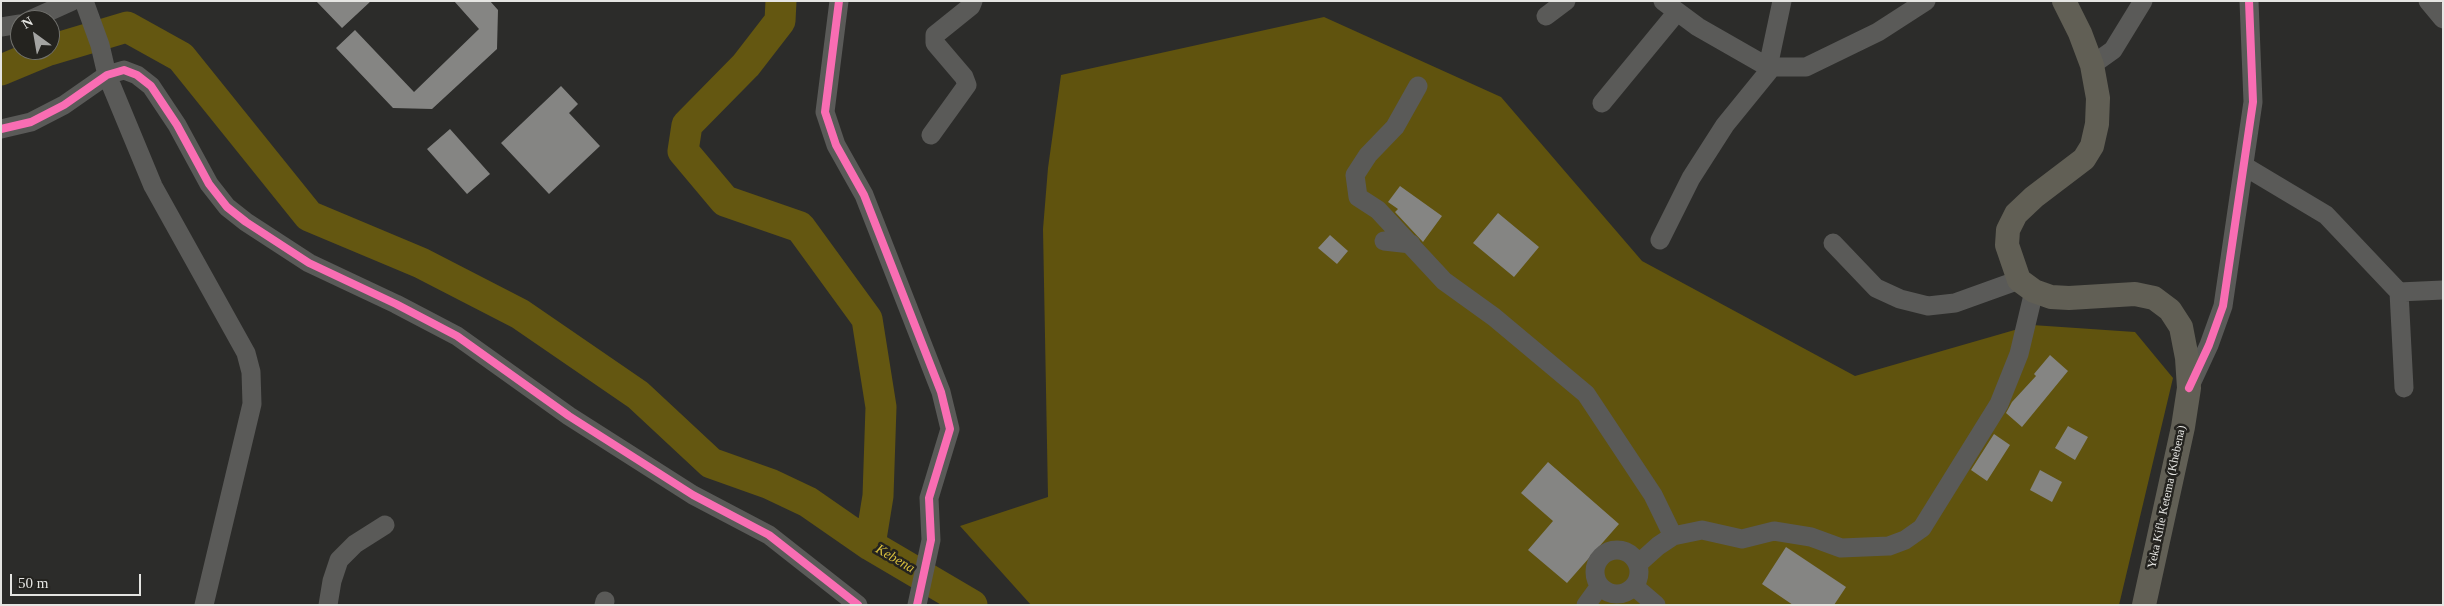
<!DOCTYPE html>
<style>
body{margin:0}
#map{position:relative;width:2444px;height:606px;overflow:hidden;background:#2c2c2a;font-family:Georgia,serif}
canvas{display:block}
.frame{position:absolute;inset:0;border:2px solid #e5e5e2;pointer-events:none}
.north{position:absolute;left:10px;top:10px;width:50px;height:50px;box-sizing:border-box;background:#24231f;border:1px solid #71716d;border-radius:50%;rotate:328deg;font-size:14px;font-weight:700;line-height:20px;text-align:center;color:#e5e5e2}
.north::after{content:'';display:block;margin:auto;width:18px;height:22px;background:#a4a4a2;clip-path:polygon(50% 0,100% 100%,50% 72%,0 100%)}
.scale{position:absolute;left:10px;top:574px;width:131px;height:22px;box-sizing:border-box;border:2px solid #e5e5e2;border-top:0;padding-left:6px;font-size:15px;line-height:18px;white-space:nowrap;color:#e5e5e2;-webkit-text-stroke:4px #24231f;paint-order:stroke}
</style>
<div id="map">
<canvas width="2444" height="606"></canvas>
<div class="frame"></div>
<div class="north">N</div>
<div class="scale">50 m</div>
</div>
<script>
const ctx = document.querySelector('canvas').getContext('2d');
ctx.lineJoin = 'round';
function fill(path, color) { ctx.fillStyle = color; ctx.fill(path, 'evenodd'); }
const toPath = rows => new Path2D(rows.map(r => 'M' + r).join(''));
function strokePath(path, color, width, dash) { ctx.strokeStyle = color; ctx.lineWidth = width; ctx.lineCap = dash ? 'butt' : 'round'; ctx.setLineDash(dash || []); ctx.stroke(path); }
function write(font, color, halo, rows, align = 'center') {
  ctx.font = font + ' Georgia,serif'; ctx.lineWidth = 5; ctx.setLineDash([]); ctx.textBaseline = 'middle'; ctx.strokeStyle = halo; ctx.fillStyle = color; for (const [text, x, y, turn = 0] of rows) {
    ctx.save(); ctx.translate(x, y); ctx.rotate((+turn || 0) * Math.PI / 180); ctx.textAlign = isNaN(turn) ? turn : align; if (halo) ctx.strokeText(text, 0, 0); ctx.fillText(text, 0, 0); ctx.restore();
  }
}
fill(toPath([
 [1324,17,1501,97,1642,261,1855,376,2032,325,2135,332,2173,378,2119,605,1031,605,960,526,1048,497,1043,229,1048,168,1061,75]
]), '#60530e');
strokePath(toPath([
 [781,1,780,21,746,65,687,125,683,151,725,201,800,227,867,319,881,407,878,496,870,545],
 [50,50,127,27,181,57,309,216,421,263,520,314,638,395,711,463,770,484,808,502,870,545,972,605],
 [1,70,49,50]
]), '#645711', 31);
fill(toPath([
 [316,1,371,1,342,28],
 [454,1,490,1,498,10,497,49,432,109,393,108,336,48,355,30,414,92,479,29],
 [561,86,578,104,569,113,600,146,549,194,501,143],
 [450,129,490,174,467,194,427,149],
 [1400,186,1442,216,1423,242,1395,212,1398,209,1388,202],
 [1498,213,1539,247,1514,277,1473,243],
 [1330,235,1348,251,1337,264,1318,248],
 [2050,355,2068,371,2022,427,2006,413,2012,402,2036,376,2034,374],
 [2068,426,2088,437,2075,460,2055,448],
 [1994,434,2010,445,1987,481,1971,470],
 [1548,462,1619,524,1567,583,1528,550,1553,521,1521,493],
 [2040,470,2062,482,2052,502,2030,490],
 [1786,547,1846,587,1834,605,1793,605,1762,584]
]), '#858583');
strokePath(toPath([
 [84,1,100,45,107,75,153,186,246,353,251,372,252,404,204,605],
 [839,1,825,112,836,145,864,195,941,392,950,429,929,498,931,540,917,605],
 [1663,1,1698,27,1768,67,1806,67,1878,32,1926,1],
 [2428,1,2443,19],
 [1546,16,1566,1],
 [30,20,72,1],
 [1,27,20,24],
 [2092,65,2113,50,2143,1],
 [1768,67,1782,1],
 [1418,86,1395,127,1368,155,1355,175,1358,197,1378,210,1444,281,1494,317,1586,394,1653,495,1673,536],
 [1602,103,1677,12],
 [1,129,31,122,64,105,107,75,124,70,137,75,151,86,177,125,209,184,227,207,246,222,309,263,396,304,457,336,569,416,693,495,769,535,858,605],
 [931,135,967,85,964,77,935,43,935,35,971,6,973,1],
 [2244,166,2326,215,2399,292,2443,290],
 [1660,240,1691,178,1725,125,1773,66],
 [1384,241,1411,244],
 [1833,243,1876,288,1900,299,1928,306,1955,303,2019,280],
 [2399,292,2404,388],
 [2189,388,2209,345,2223,306,2253,102,2249,1],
 '1595 572a22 22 0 1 1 44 0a22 22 0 1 1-44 0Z',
 [1638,564,1658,546,1673,536,1702,530,1742,539,1774,531,1811,537,1841,548,1889,546,1905,540,1922,528,1999,404,2019,354,2034,291],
 [1635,587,1656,605],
 [328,605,332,581,339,560,355,544,385,525],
 [604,605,605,601],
 [1586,605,1599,587]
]), '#5a5a58', 19);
strokePath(toPath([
 [2064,1,2080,33,2092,65,2098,98,2097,124,2092,146,2084,159,2034,197,2016,214,2008,230,2007,245,2019,280,2034,291,2051,297,2069,298,2135,294,2154,298,2170,310,2181,327,2187,358,2189,388,2183,427,2144,605]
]), '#615f55', 24);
strokePath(toPath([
 [839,1,825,112,836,145,864,195,941,392,950,429,929,498,931,540,917,605],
 [1,129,31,122,64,105,107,75,124,70,137,75,151,86,177,125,209,184,227,207,246,222,309,263,396,304,457,336,569,416,693,495,769,535,858,605],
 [2189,388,2209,345,2223,306,2253,102,2249,1]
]), '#f96db3', 8);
write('12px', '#e5e5e2', '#24231f', [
 ["Yeka Kifle Ketema (Khebena)",2167,497,-78]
]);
write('italic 14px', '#d7be3d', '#24231f', [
 ["Kebena",895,559,30]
]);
</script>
